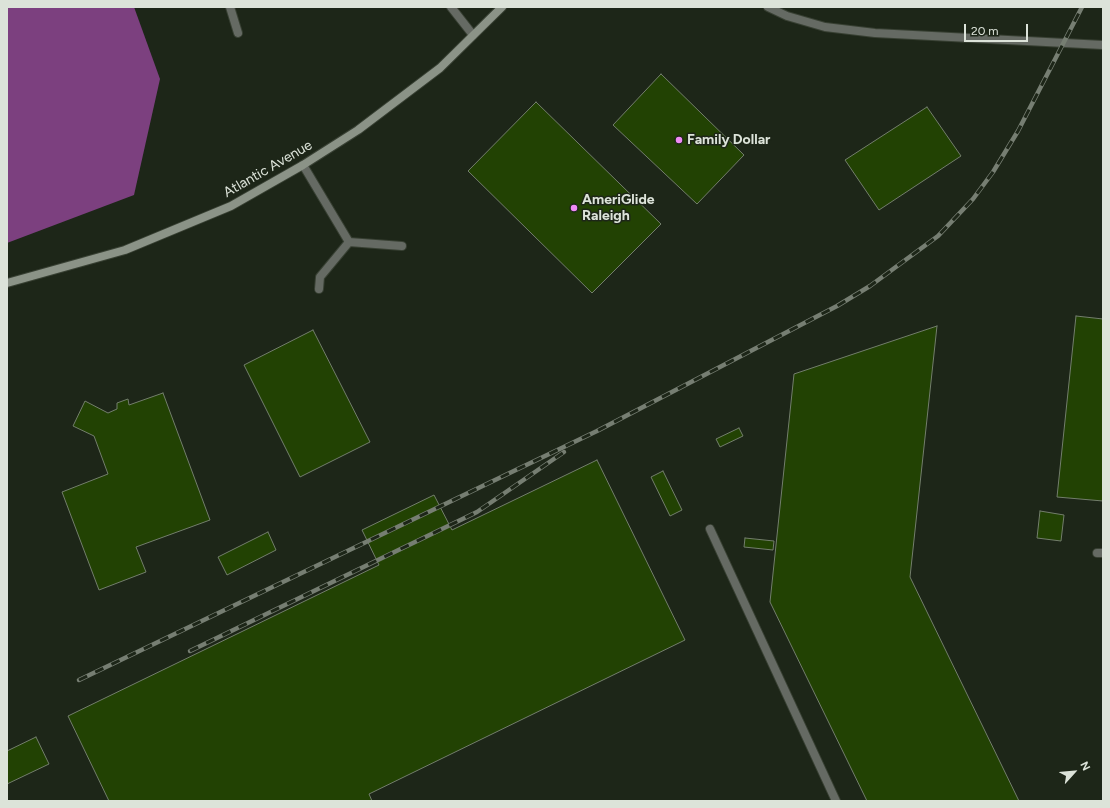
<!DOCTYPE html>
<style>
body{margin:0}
#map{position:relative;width:1110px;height:808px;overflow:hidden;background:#1d2618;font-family:Figtree,sans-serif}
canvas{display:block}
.frame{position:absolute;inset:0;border:8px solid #dce3d9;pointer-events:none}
.north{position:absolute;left:1054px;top:752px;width:40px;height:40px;-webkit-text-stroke:3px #1d2618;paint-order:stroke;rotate:63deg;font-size:11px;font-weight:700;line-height:16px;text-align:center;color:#dce3d9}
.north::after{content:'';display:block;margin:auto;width:14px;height:18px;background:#dce3d9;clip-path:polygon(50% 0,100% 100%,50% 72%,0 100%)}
.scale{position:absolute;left:964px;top:24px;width:64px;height:18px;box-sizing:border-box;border:2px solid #dce3d9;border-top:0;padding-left:5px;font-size:12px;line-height:14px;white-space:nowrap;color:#dce3d9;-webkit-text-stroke:3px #1d2618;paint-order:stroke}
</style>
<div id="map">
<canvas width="1110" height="808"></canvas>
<div class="frame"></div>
<div class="north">N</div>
<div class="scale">20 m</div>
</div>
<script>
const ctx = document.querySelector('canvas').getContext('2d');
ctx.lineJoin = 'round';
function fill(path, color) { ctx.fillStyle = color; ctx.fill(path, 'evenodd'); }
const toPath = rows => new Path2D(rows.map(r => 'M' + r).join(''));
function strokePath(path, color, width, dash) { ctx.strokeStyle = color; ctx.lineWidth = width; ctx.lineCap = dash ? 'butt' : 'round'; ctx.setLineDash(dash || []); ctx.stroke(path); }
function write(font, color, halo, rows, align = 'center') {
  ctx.font = font + ' Figtree,sans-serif'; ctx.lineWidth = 3; ctx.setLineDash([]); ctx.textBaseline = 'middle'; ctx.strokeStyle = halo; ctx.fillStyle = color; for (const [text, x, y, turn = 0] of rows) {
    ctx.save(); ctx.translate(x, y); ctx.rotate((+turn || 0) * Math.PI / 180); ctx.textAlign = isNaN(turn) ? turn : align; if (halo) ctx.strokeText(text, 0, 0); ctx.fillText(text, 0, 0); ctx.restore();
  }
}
fill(toPath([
 [7,7,134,7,160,79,134,195,7,243]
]), '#7c407f');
const building = toPath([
 [661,74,744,155,697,204,613,125,661,74],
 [536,102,661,224,592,293,468,171,536,102],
 [927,107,961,156,879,210,845,160,927,107],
 [1076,316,1103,319,1103,501,1057,497,1076,316],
 [937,326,910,577,1019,801,867,801,770,602,794,374,937,326],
 [313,330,370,442,300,477,244,365,313,330],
 [163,393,210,520,136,547,146,572,99,590,62,492,108,474,94,436,73,426,85,401,108,413,117,409,117,403,128,399,129,405,163,393],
 [739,428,743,436,720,447,716,439,739,428],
 [597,460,685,640,369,794,372,801,109,801,68,716,379,565,362,530,434,495,452,530,597,460],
 [663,471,682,510,670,516,651,477,663,471],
 [1040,511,1064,515,1061,541,1037,538,1040,511],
 [268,532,276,550,227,575,218,557,268,532],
 [745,538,774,541,773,550,744,547,745,538],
 [36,737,49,764,7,784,7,751,36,737]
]);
fill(building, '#224203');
strokePath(building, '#737e6c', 1);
const service = toPath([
 [230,7,238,33],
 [451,7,473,35],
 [303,165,349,242,320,277,319,289],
 [349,242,402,246],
 [710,529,836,801],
 [1097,553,1103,553]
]);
const minor = toPath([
 [768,7,787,16,825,27,875,33,1103,45]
]);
const secondary = toPath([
 [7,283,125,250,231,206,303,165,358,130,440,68,502,7]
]);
strokePath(service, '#384033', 10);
strokePath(minor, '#384033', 10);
strokePath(secondary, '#384033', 10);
strokePath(service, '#656a63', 8);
strokePath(minor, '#656a63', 8);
strokePath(secondary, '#8b9387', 8);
const rail = toPath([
 [190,651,477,512,564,452],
 [79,680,597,431,837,306,870,286,938,236,973,199,993,172,1018,131,1082,7]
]);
strokePath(rail, '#767e72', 4.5);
strokePath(rail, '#1d2618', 3, [9]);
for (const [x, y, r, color] of [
 [679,140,4,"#f08bf5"],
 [574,208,4,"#f08bf5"]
]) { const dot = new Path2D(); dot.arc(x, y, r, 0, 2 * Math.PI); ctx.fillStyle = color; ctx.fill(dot); strokePath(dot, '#1d2618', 1.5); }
write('bold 14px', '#dce3d9', '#1d2618', [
 ["Family Dollar",687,140],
 ["AmeriGlide",582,200],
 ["Raleigh",582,216]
], 'left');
write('14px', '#dce3d9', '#1d2618', [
 ["Atlantic Avenue",268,169,-30]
]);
</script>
